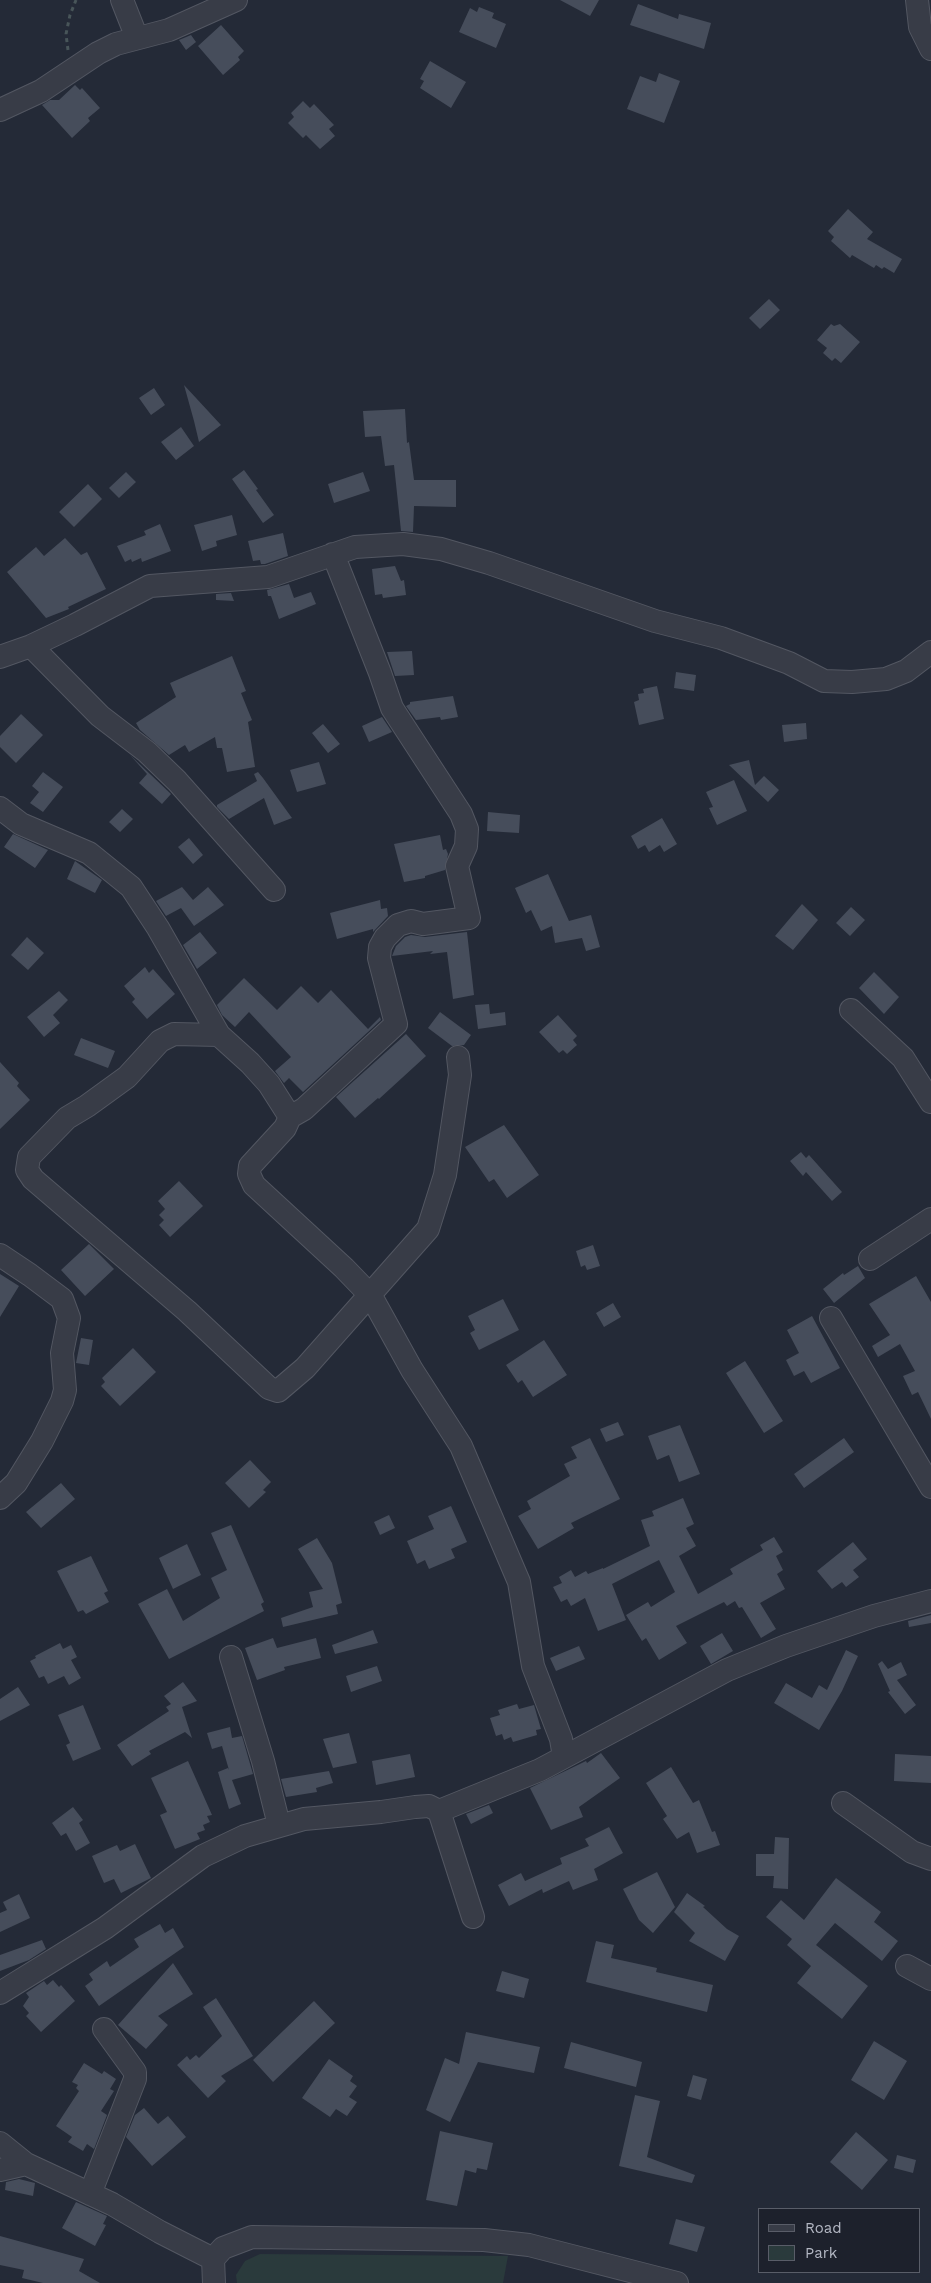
<!DOCTYPE html>
<style>
body{margin:0}
#map{position:relative;width:931px;height:2283px;overflow:hidden;background:#242a37;font-family:"Work Sans",sans-serif}
canvas{display:block}
.legend{position:absolute;left:758px;top:2208px;width:162px;height:65px;box-sizing:border-box;background:#1d212c;border:1px solid #595d68;margin:0;padding:6px 9px;list-style:none;font-size:15px;color:#b3b7c3}
.legend li{display:flex;align-items:center;gap:10px;height:25px}
.legend b{width:25px;border:1px solid #595d68}
</style>
<div id="map">
<canvas width="931" height="2283"></canvas>
<ul class="legend">
<li><b style="height:6px;background:#383c47"></b>Road</li>
<li><b style="height:14px;background:#2a3a3c"></b>Park</li>
</ul>
</div>
<script>
const ctx = document.querySelector('canvas').getContext('2d');
ctx.lineJoin = 'round';
function fill(path, color) { ctx.fillStyle = color; ctx.fill(path, 'evenodd'); }
const toPath = rows => new Path2D(rows.map(r => 'M' + r).join(''));
function strokePath(path, color, width, dash) { ctx.strokeStyle = color; ctx.lineWidth = width; ctx.lineCap = dash ? 'butt' : 'round'; ctx.setLineDash(dash || []); ctx.stroke(path); }
fill(toPath([
 [260,2254,508,2256,503,2283,237,2283,236,2275,245,2261]
]), '#2a3a3c');
fill(toPath([
 [560,0,599,0,590,16],
 [638,4,678,19,679,14,711,23,704,49,630,25],
 [479,7,494,13,492,18,506,24,496,48,459,32,470,8,477,12],
 [221,25,244,51,238,57,240,60,223,75,198,46],
 [191,35,196,42,186,50,179,40],
 [430,61,466,82,451,108,420,88,424,81,420,79],
 [659,73,680,81,664,123,627,109,640,76,656,82],
 [75,85,80,90,82,88,100,108,88,118,90,121,72,138,42,105,50,100,59,100],
 [303,101,310,108,314,104,334,125,329,129,335,136,320,149,306,135,303,138,288,123,294,117,291,113],
 [848,209,873,232,867,239,902,259,894,273,884,267,882,269,876,265,874,268,852,255,850,258,831,241,834,237,828,231],
 [769,299,780,310,760,329,749,318],
 [831,324,834,326,840,324,860,342,841,363,835,358,832,361,823,353,827,348,817,340],
 [184,385,221,425,199,442,194,421],
 [154,388,165,405,151,415,139,398],
 [405,409,407,443,409,442,414,480,456,480,456,507,414,506,413,532,401,531,394,465,385,466,381,436,365,437,363,411],
 [181,427,194,446,176,460,161,442],
 [244,470,258,489,256,490,274,515,263,523,232,479],
 [126,472,136,482,119,498,109,488],
 [363,472,370,491,334,503,328,484],
 [88,484,102,499,74,527,59,512],
 [232,515,237,535,216,541,217,546,202,551,194,525],
 [160,524,171,551,142,562,141,558,132,562,131,559,125,562,117,546,146,535,144,531],
 [283,533,288,556,265,564,261,564,260,560,253,561,248,541],
 [65,538,81,555,87,552,106,589,68,607,69,609,46,618,7,572,36,547,44,556],
 [395,566,401,581,404,580,406,595,383,598,382,594,375,595,372,569],
 [289,584,294,598,311,592,316,604,279,619,271,596,268,596,267,590],
 [231,593,234,601,216,600,216,594],
 [412,651,414,675,395,676,387,652],
 [232,656,246,691,241,693,252,720,248,722,255,767,227,772,222,748,217,748,215,737,189,752,185,745,169,755,140,730,136,723,176,697,170,683],
 [676,672,696,675,694,691,674,688],
 [657,686,664,719,639,725,634,702,639,700,638,694,644,693,643,689],
 [453,696,458,717,441,720,440,717,416,720,406,706,410,704,410,702],
 [21,714,43,735,16,763,0,747,0,736],
 [382,717,392,732,369,742,362,726],
 [806,723,807,739,784,742,782,725],
 [323,724,340,744,328,753,312,733],
 [130,755,171,794,162,804,139,783,147,774],
 [749,760,755,785,764,776,779,790,768,802,729,765],
 [319,762,326,784,297,792,290,770],
 [43,772,63,787,43,812,30,803,39,792,32,786],
 [258,772,263,778,292,818,274,825,264,798,229,819,217,807,217,805,257,781,254,774],
 [734,780,747,811,717,825,709,808,713,807,706,792],
 [122,809,133,819,120,832,109,822],
 [488,812,520,815,519,833,487,831],
 [662,818,677,844,664,852,660,845,649,852,645,845,638,849,631,836],
 [13,834,48,850,35,868,4,847],
 [440,835,443,850,446,849,448,854,445,870,425,876,425,878,404,882,394,844],
 [189,838,203,855,193,864,178,847],
 [75,861,102,880,95,893,67,879],
 [548,874,569,921,591,915,600,947,586,951,582,938,555,943,552,926,541,931,531,910,526,913,515,888],
 [182,887,193,900,208,887,224,905,194,926,181,908,166,916,156,901],
 [380,900,381,909,387,908,388,916,373,932,373,929,337,939,330,913],
 [802,904,818,920,793,950,775,936],
 [851,907,865,920,850,936,836,923],
 [200,932,217,953,197,969,183,945],
 [467,932,474,995,453,999,447,952,430,954,433,951,392,956,396,946,405,937,411,935,425,937],
 [27,937,44,953,28,970,11,955],
 [145,967,149,973,153,969,175,994,147,1019,132,1002,135,999,124,986],
 [874,972,899,997,884,1014,859,988],
 [244,978,277,1010,301,986,318,1003,331,990,368,1029,380,1017,381,1020,303,1092,289,1078,284,1083,275,1071,291,1057,249,1012,235,1027,222,1015,217,1005],
 [59,991,68,1000,53,1015,60,1023,44,1037,27,1017],
 [489,1004,490,1014,505,1012,506,1025,478,1029,475,1005],
 [440,1012,471,1035,464,1045,452,1046,428,1028],
 [558,1015,577,1036,573,1040,577,1045,567,1054,563,1050,559,1053,539,1032],
 [406,1034,426,1056,379,1099,378,1098,355,1118,336,1097],
 [81,1038,115,1051,108,1068,74,1055],
 [0,1062,19,1083,17,1086,30,1100,0,1129],
 [504,1125,539,1175,507,1198,494,1179,489,1182,465,1147],
 [801,1152,806,1158,809,1155,842,1192,832,1201,806,1172,803,1176,790,1161],
 [179,1181,203,1206,170,1237,159,1225,164,1220,159,1215,165,1209,158,1201],
 [89,1244,114,1269,85,1296,61,1270],
 [593,1245,600,1266,587,1270,585,1265,581,1267,576,1251],
 [858,1266,865,1278,834,1303,823,1289,843,1273,844,1275],
 [0,1274,19,1286,0,1317],
 [916,1276,931,1302,931,1419,918,1392,912,1395,903,1376,915,1371,900,1344,878,1357,872,1346,890,1335,869,1304],
 [503,1299,519,1330,479,1350,470,1333,475,1330,468,1316],
 [613,1303,621,1317,604,1327,596,1313],
 [812,1316,840,1368,811,1383,804,1371,794,1376,786,1360,799,1353,787,1330],
 [81,1338,93,1340,89,1365,76,1363],
 [544,1340,567,1375,533,1397,522,1380,518,1383,506,1365],
 [133,1348,156,1372,120,1406,101,1386,105,1382,102,1378],
 [745,1361,783,1421,764,1433,726,1373],
 [618,1422,624,1435,606,1442,600,1429],
 [680,1425,700,1474,679,1482,669,1455,657,1460,648,1436],
 [590,1438,620,1499,571,1523,574,1528,538,1549,518,1516,531,1509,527,1501,570,1476,564,1464,577,1458,571,1447],
 [844,1438,854,1452,804,1488,794,1474],
 [250,1460,271,1482,263,1490,266,1492,249,1508,225,1483],
 [61,1483,75,1499,41,1528,26,1512],
 [683,1498,694,1524,686,1528,696,1546,679,1556,698,1594,733,1574,730,1569,763,1550,760,1545,774,1537,783,1552,776,1556,783,1570,777,1574,785,1589,760,1603,776,1629,761,1638,742,1607,739,1608,735,1601,727,1606,724,1602,676,1626,687,1643,659,1660,646,1638,642,1641,626,1615,648,1602,651,1607,675,1592,659,1560,612,1584,626,1620,598,1631,585,1598,571,1606,567,1599,561,1602,553,1587,562,1583,559,1577,571,1570,575,1577,586,1571,588,1574,603,1568,603,1569,650,1546,641,1520,654,1516,652,1511],
 [451,1506,467,1542,451,1549,455,1558,429,1569,425,1560,417,1564,407,1541,434,1529,428,1516],
 [389,1515,395,1528,380,1535,374,1522],
 [231,1525,264,1602,261,1604,264,1611,169,1659,138,1604,167,1589,183,1621,220,1598,211,1578,227,1570,211,1533],
 [317,1538,332,1563,342,1603,336,1605,338,1614,283,1627,281,1618,313,1607,309,1592,323,1589,298,1549],
 [853,1542,867,1559,853,1570,859,1577,846,1587,842,1582,832,1589,817,1571],
 [187,1544,201,1575,173,1589,159,1558],
 [91,1556,108,1591,104,1593,109,1602,86,1614,83,1610,78,1612,57,1571],
 [931,1615,931,1623,909,1627,908,1621],
 [373,1630,378,1643,335,1654,332,1645],
 [722,1633,733,1651,711,1664,700,1646],
 [273,1638,277,1648,316,1638,321,1658,284,1667,285,1670,257,1680,245,1648],
 [60,1643,63,1649,71,1645,77,1657,71,1660,81,1678,69,1685,64,1676,48,1684,44,1676,39,1678,30,1661,36,1658,35,1656],
 [579,1646,585,1659,556,1671,550,1658],
 [846,1650,858,1656,842,1691,819,1730,774,1703,786,1683,812,1698,819,1685,827,1690],
 [882,1661,888,1669,901,1662,907,1675,897,1680,916,1705,905,1714,888,1692,890,1691,878,1664],
 [377,1666,382,1681,351,1692,346,1676],
 [183,1682,197,1701,182,1707,192,1738,185,1732,149,1751,151,1754,132,1766,117,1745,169,1711,166,1707,171,1704,164,1696],
 [18,1687,30,1705,0,1721,0,1699],
 [517,1704,519,1709,534,1705,541,1729,536,1730,537,1735,513,1742,511,1737,504,1740,502,1734,496,1736,490,1718,500,1715,498,1710],
 [83,1705,101,1749,73,1761,66,1745,70,1743,58,1715],
 [230,1727,232,1738,242,1736,253,1774,232,1780,241,1804,229,1809,218,1772,228,1768,229,1770,222,1746,212,1749,207,1733],
 [349,1733,357,1763,333,1768,323,1739],
 [601,1753,620,1778,579,1807,583,1817,551,1830,530,1788,586,1761,587,1763],
 [410,1754,415,1777,376,1785,372,1761],
 [895,1754,931,1756,931,1783,894,1781],
 [188,1761,212,1815,207,1816,210,1822,203,1825,205,1830,197,1833,200,1839,175,1849,160,1815,167,1812,151,1778],
 [671,1767,693,1803,699,1800,712,1832,715,1831,720,1845,697,1853,689,1832,677,1839,663,1819,667,1816,646,1783],
 [329,1771,333,1783,316,1788,317,1792,286,1797,281,1779],
 [489,1805,493,1813,471,1824,466,1814],
 [73,1807,83,1820,79,1823,90,1843,76,1851,66,1833,61,1836,52,1823],
 [609,1827,623,1853,594,1869,598,1880,573,1890,569,1881,543,1893,542,1889,509,1906,498,1885,521,1873,525,1881,562,1864,560,1858,589,1846,585,1839],
 [775,1837,789,1838,788,1889,773,1888,774,1876,756,1876,756,1854,774,1854],
 [135,1844,151,1878,121,1893,114,1879,104,1883,92,1856,117,1845,120,1851],
 [657,1872,675,1907,653,1933,639,1920,623,1889],
 [836,1878,881,1912,874,1922,898,1941,882,1961,835,1923,816,1945,868,1986,842,2019,797,1983,811,1966,787,1945,792,1939,766,1917,781,1900,804,1920],
 [687,1893,705,1906,703,1907,727,1929,739,1936,725,1961,689,1941,695,1933,674,1912],
 [19,1894,30,1918,0,1932,0,1913,7,1910,3,1902],
 [160,1924,165,1933,173,1928,184,1947,99,2006,85,1986,93,1980,89,1974,107,1961,110,1967,139,1947,134,1939],
 [42,1940,46,1949,29,1960,0,1971,0,1955],
 [596,1941,614,1945,611,1958,657,1968,656,1972,713,1985,707,2012,586,1982],
 [173,1963,193,1994,158,2016,168,2025,146,2049,118,2025],
 [502,1971,529,1979,524,1998,496,1991],
 [53,1980,59,1987,61,1985,75,2001,41,2032,26,2016,29,2013,23,2006,29,1997,26,1993,44,1981,47,1985],
 [216,1998,253,2056,221,2076,226,2081,208,2098,177,2065,187,2056,190,2060,196,2055,199,2058,222,2036,203,2007],
 [314,2001,335,2023,273,2082,253,2060],
 [466,2032,540,2047,534,2073,478,2062,450,2122,426,2110,445,2058,459,2064],
 [874,2041,907,2061,884,2100,851,2080],
 [571,2042,642,2062,636,2087,564,2068],
 [329,2059,353,2076,350,2081,357,2086,349,2097,357,2102,347,2116,336,2109,330,2117,302,2098],
 [84,2063,102,2074,104,2071,116,2079,110,2089,114,2091,101,2111,107,2115,94,2149,87,2144,83,2151,68,2142,72,2137,56,2126,79,2091,76,2088,78,2085,72,2082],
 [693,2075,707,2079,701,2100,687,2096],
 [635,2095,660,2101,647,2157,695,2175,692,2183,619,2166],
 [144,2108,158,2124,168,2116,186,2137,152,2166,126,2137,135,2115],
 [440,2131,493,2143,487,2170,477,2168,476,2173,465,2170,457,2206,426,2200],
 [856,2132,888,2160,862,2190,830,2162],
 [897,2155,916,2160,913,2173,894,2168],
 [19,2179,35,2183,33,2196,5,2190,6,2182],
 [76,2202,107,2216,103,2224,106,2225,95,2246,62,2228],
 [676,2219,705,2227,697,2252,669,2244],
 [0,2236,84,2259,79,2271,100,2283,43,2283,22,2278,24,2270,0,2265]
]), '#464d5b');
const minor = toPath([
 [122,0,137,38],
 [917,0,920,27,931,49],
 [0,110,41,91,98,53,116,44,169,30,236,0],
 [31,646,100,716,147,752,177,781,274,890],
 [0,657,31,646,75,625,150,586,268,577,355,547,403,544,441,549,489,563,655,621,721,638,789,663,824,681,852,682,886,679,906,671,931,652],
 [0,808,21,824,89,853,131,887,158,928,219,1035,250,1063,269,1084,290,1117,285,1128,250,1166,249,1174,254,1185,344,1268,371,1296,412,1370,461,1446,519,1582,533,1666,561,1739,564,1757],
 [851,1010,903,1058,931,1102],
 [219,1035,174,1034,160,1041,127,1077,87,1106,67,1118,29,1157,27,1170,33,1179,187,1311,269,1388,278,1391,305,1368,428,1229,445,1175,460,1075,458,1057],
 [290,1117,304,1109,396,1024,379,958,380,947,385,938,398,925,411,921,423,924,469,918,457,866,466,846,467,829,461,814,392,708,380,673,333,554],
 [0,1255,30,1275,62,1299,69,1318,62,1353,65,1390,62,1401,42,1441,16,1483,0,1498],
 [870,1259,931,1219],
 [831,1318,931,1487],
 [231,1657,263,1761,279,1825],
 [843,1803,912,1852,931,1859],
 [473,1917,439,1811,540,1770,727,1670,786,1646,874,1616,931,1601],
 [907,1966,931,1979],
 [0,1993,105,1928,203,1856,245,1836,304,1819,381,1812,415,1807,429,1806,439,1811],
 [0,2143,26,2164,112,2204,160,2232,213,2259],
 [0,2170,26,2164],
 [90,2194,135,2079,135,2072,104,2029],
 [214,2283,213,2259,223,2248,252,2237,484,2240,529,2245,677,2283]
]);
strokePath(minor, '#535762', 24);
strokePath(toPath([
 [68,50,66,34,70,15,76,0]
]), '#485559', 3, [4, 4]);
strokePath(minor, '#383c47', 22);
</script>
